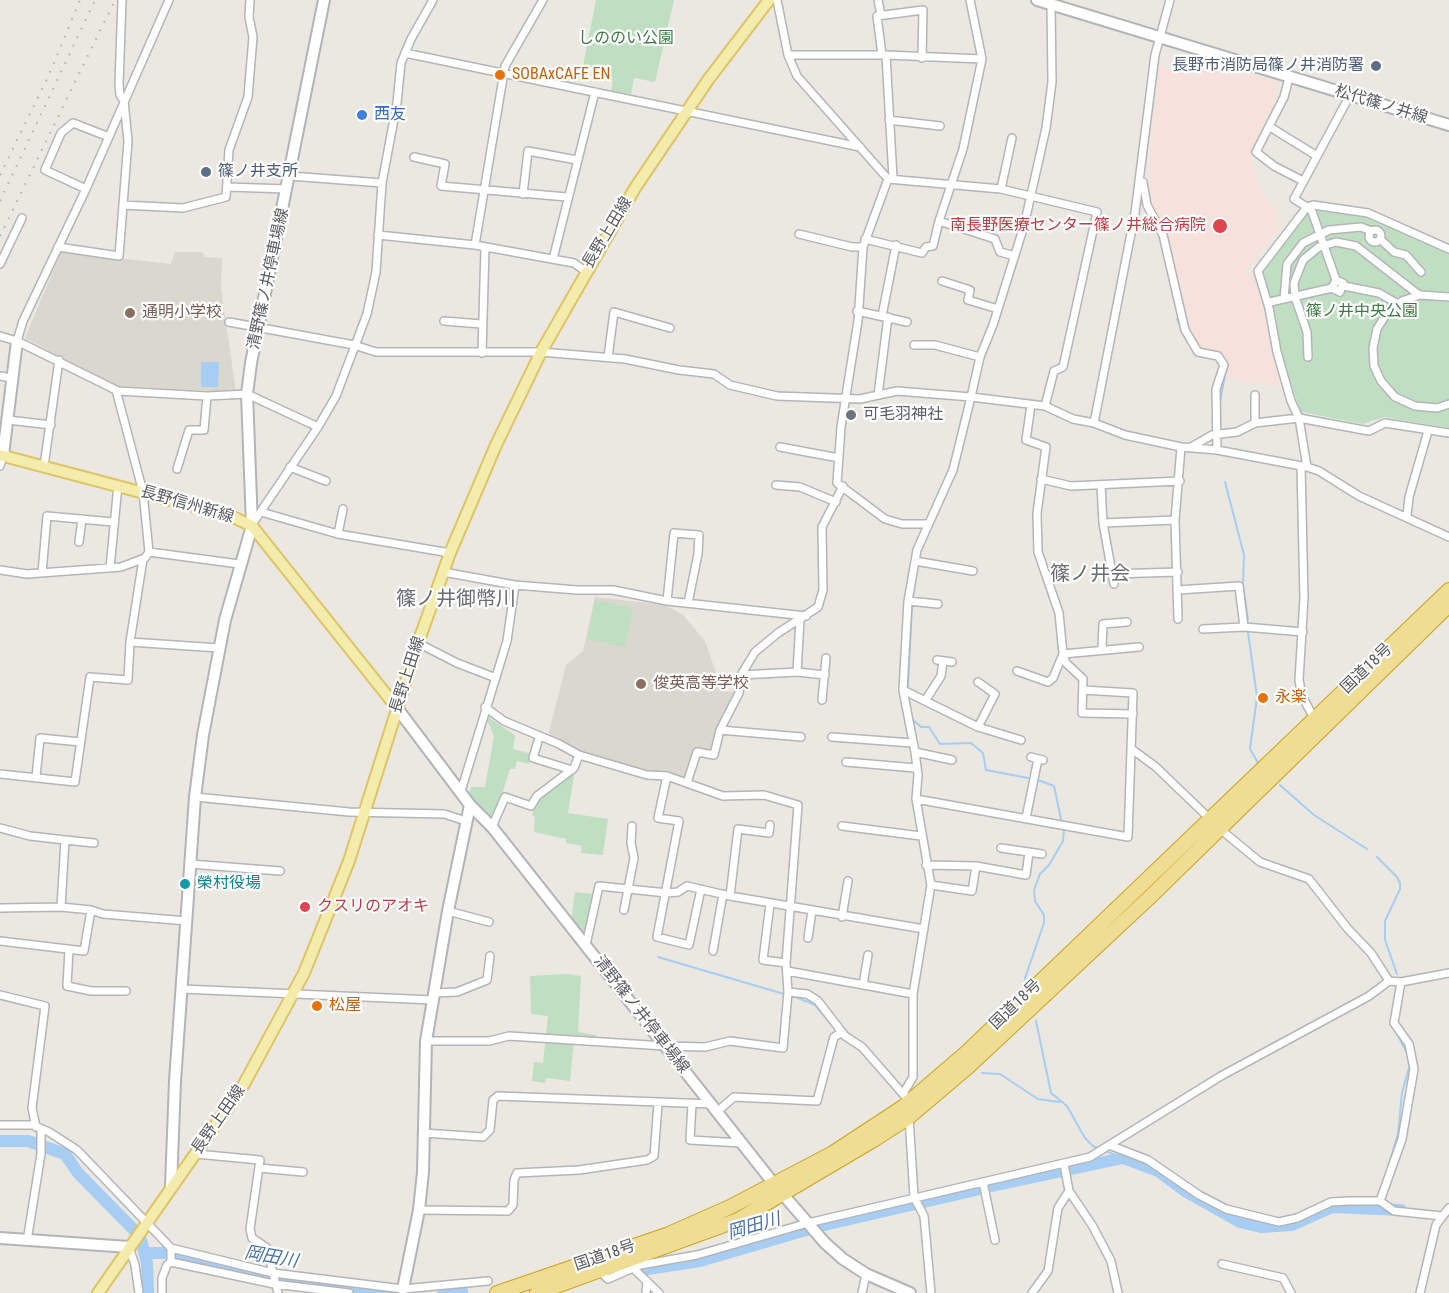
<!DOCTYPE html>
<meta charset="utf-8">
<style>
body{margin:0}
canvas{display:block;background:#eae8e0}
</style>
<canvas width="1449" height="1293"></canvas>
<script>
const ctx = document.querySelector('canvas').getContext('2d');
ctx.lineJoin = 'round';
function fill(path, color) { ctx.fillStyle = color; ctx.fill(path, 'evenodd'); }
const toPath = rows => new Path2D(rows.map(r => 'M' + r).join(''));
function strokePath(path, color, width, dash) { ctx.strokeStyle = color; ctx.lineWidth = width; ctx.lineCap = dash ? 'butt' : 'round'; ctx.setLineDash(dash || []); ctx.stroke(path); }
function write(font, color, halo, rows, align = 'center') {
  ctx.font = font + ' "Roboto Condensed","Noto Sans JP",sans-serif'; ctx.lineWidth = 4.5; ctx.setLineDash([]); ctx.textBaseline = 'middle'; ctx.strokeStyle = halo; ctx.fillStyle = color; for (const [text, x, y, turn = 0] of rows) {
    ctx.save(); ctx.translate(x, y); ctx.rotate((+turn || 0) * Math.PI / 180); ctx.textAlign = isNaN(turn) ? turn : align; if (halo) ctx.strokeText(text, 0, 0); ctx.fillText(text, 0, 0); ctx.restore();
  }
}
fill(toPath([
 [61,252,171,264,175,252,202,252,205,257,222,258,221,288,236,392,116,386,25,338],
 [595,597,665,605,683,615,705,641,722,690,737,693,714,755,696,751,689,781,583,753,548,736,566,665,583,651]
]), '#dad7cf');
fill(toPath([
 [1205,61,1281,83,1277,88,1271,112,1260,130,1264,132,1250,157,1265,198,1276,209,1279,222,1276,233,1245,272,1248,277,1254,271,1266,303,1283,386,1226,378,1228,366,1224,356,1201,350,1197,346,1181,306,1172,253,1165,230,1148,202,1151,133,1160,65,1200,78]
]), '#f6e1dd');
fill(toPath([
 [596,0,674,0,655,82,634,78,631,94,611,91,613,81,606,71,583,66],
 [1308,208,1368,217,1449,253,1449,428,1384,417,1363,424,1301,412,1280,352,1274,314,1260,270],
 [595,600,633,608,625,647,587,639],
 [485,715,515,735,513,749,532,754,529,764,517,761,515,769,510,769,493,822,469,794,471,787,485,787,494,736],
 [575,769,568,813,608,819,603,855,581,853,582,846,566,843,566,839,534,832,535,817,532,815,538,798],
 [575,892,594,894,585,939,571,922],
 [566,974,581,976,578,1032,596,1035,598,1041,574,1040,570,1081,546,1078,545,1083,532,1081,534,1062,543,1063,548,1016,531,1014,530,976]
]), '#c0dfc2');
fill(toPath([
 [201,362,219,362,218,387,201,387]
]), '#a8cdf3');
strokePath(toPath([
 [1177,319,1195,355,1210,358],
 [1220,402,1226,370],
 [1225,482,1244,555,1243,585,1248,620],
 [913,596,915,580],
 [1248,632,1257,697,1250,749,1258,763],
 [908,686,912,608],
 [909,699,910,708],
 [912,719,921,727,929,727,940,744,971,743,983,753,986,770,1028,778],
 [1038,780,1054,786,1061,819],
 [1280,785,1314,815,1367,849],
 [1377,857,1397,877,1400,883,1400,889,1385,921,1385,940,1397,974],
 [658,957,784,994],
 [1027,986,1025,978,1044,923,1044,915,1035,901,1034,890,1040,874,1049,865,1063,841,1064,830],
 [793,996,815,1005,836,1030],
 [1392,1014,1397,987],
 [1036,1021,1051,1093,1067,1106,1085,1138,1093,1146,1123,1158],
 [1394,1028,1408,1055],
 [982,1073,1000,1074,1038,1099,1059,1102],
 [1385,1177,1398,1134,1402,1093,1410,1064]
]), '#a8cdf3', 2);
strokePath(toPath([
 [0,1141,28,1141,65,1154,78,1173,140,1236,147,1263,148,1293],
 [992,1186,1123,1158,1158,1171,1185,1191,1240,1222,1261,1227,1292,1225,1332,1207,1401,1210],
 [820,1226,980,1189],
 [145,1253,167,1253,211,1267,267,1278,392,1293],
 [641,1270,700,1261,806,1230],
 [443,1293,462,1291]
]), '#a8cdf3', 12);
const street = toPath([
 [777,0,788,55,797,76,888,179],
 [878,0,881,15],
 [1051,3,1052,82,1046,128,1024,226,993,325,980,357,971,397,1045,406,1073,419,1094,423,1125,435,1181,447,1217,450,1307,467,1319,471,1359,496,1449,537],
 [405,53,860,147],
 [788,55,886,55,982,59],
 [882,55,877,16,923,10,922,58],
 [886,55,893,178],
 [1289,78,1284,97,1256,152,1274,166,1303,181],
 [889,120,940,126],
 [1270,127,1317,156],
 [414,157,445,164,441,186,567,197],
 [290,176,382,183],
 [888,179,1001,189,1097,212,1063,367,1054,371,1045,406],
 [888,179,863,247,858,321,841,427,837,483,885,519,902,524,927,524],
 [1143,182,1147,205,1163,235,1185,330,1198,352,1218,356,1224,365,1216,389,1217,450],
 [228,187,287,189],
 [86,189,45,170,61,133,73,123,109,137],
 [1001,189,1012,138],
 [523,194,528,151,577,160],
 [123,205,183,208,226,197,229,150,248,97,253,37,249,17,250,0],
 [1310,206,1336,280,1332,288,1340,292,1343,283,1336,280],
 [1307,207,1294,199,1350,95],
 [939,221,963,149,982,59,970,0],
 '1369 236a6 6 0 1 1 12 0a6 6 0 1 1-12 0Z',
 [799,234,852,247,863,247],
 [378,235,475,245,574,263,585,271],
 [865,239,922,253,926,247,933,246,939,221,995,239,1000,252,1015,256],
 [1380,239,1394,252,1406,255,1421,272],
 [475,245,505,66,543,0],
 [58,247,119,256,128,141,124,101,120,95,119,84,122,0],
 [553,259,595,92],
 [0,264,22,218],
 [942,281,970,290,968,300,998,309],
 [1344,286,1379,293,1398,304],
 [1449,297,1420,295,1402,301,1387,313,1377,329,1373,348,1374,366,1381,381,1395,397,1415,406,1437,408,1449,404],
 [1284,299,1287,264,1303,243,1329,230,1361,227,1371,231],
 [1270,302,1332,288],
 [857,311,907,322],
 [882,316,896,245],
 [444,321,481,324],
 [229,322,354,345,376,352,541,352,625,359,679,370,714,374,730,385,777,396,860,399,897,391,971,397,953,470,917,550,908,601,903,690,915,752,918,775,916,799,931,885,913,994,913,1077,903,1094,910,1101],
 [0,336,17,341,118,391,207,396,247,394,318,427],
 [17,341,23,321,86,189,169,0],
 [914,345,935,345,980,357],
 [482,353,485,248],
 [608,357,614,312,670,328],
 [1308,357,1307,332,1295,297,1294,283,1303,260,1319,247,1336,242,1356,246,1419,295],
 [0,376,11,378],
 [878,395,888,317],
 [1255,395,1255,423],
 [1031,405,1026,440,1046,447,1037,513,1038,552,1059,613,1063,654,1066,663,1083,679,1082,713,1133,714],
 [8,420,51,425],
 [1094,423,1135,213,1155,55,1170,0],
 [780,447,839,458],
 [1191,447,1212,435,1237,432,1255,423,1299,418,1369,431,1385,423,1449,433],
 [0,466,3,455],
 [44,466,59,360],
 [1301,466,1304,598,1299,680,1302,696,1315,720],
 [290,467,326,481],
 [1307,467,1299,418,1291,401,1277,352,1269,308,1258,271,1307,207,1313,205,1368,213,1449,249],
 [177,469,189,430,204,430,207,396],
 [1041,479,1071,486,1180,481],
 [776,485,800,487,836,502],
 [1101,485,1103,523,1114,584],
 [261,512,338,534,450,553],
 [1407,516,1409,497,1428,431],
 [253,523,318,427,336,396,367,314,376,272,382,183,397,103,401,63,411,39,433,0],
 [1103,523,1175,520],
 [338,534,343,509],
 [79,542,82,519],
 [149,552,239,564],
 [143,559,130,642,219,648],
 [915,561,973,571],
 [110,568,118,485],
 [0,570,27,574,121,567,145,558,149,552,143,492,116,390],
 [443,572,515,585,577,590,613,590,667,601,806,616],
 [42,573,47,516,113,522],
 [1112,574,1178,572],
 [1178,590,1239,586,1244,627],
 [667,601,674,533,699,535,698,554,688,603],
 [908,601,938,604],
 [1178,619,1175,520,1181,447],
 [1203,629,1244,627,1303,632],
 [418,643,457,663,496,678],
 [1102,649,1103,624,1127,622],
 [937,660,952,662],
 [1017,671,1048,682,1053,678,1063,654,1139,647],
 [797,672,825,675],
 [741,675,797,672,800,620],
 [978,682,995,694,978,727],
 [903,690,978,727,1021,740],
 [822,700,826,658],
 [925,701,941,676,943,661],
 [485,707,504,721,559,744,579,755,647,775,667,776,723,796,764,795,798,805,786,963,788,992,807,994,818,1001,845,1036,862,1047,903,1094],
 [720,730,801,737],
 [832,737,912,743],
 [538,741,533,758,572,770],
 [1133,750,1156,767,1210,819],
 [915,752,952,760],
 [1031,757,1043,760],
 [846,762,916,768],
 [0,774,75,782,90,677,128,680,130,642],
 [667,776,658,818,679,821,657,937,689,945,701,889],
 [36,777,40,738,80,742],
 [687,783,697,752,714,755,720,730,739,693,741,675,755,652,778,633,818,607,823,590,822,527,843,486],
 [461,791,507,641,515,585],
 [195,797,349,812,444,814,466,821],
 [916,799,1128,837,1133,693,1083,690],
 [1026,818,1038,759],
 [842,826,921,836],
 [492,827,505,797,531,806,537,796,574,768,579,755],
 [0,828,30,836,65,840,61,907],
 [1220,829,1260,862,1309,879,1348,929,1371,953,1389,981],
 [65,840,94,843],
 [1001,848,1042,854],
 [190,864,280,871],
 [926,865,976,866,1026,875,1029,852],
 [931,885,972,891,976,866],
 [730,896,738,829,769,833,770,825],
 [770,904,763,960,786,963],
 [0,908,61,907,91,910,103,914,187,921],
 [624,910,634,858,631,843,632,826],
 [448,911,489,922],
 [842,917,848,881],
 [808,938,812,911],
 [0,941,84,951,91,910],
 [586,945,599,886,667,893,678,892,687,886,730,896,924,929],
 [69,950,67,986,91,991,126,991],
 [713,951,723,894],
 [787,971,913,994],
 [863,985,868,955],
 [182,989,433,1000],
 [435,993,457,992,487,980,490,956],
 [0,995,45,1006,32,1108,36,1127],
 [426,1041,489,1041,509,1036,665,1046,705,1047,730,1041,783,1048,788,992],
 [692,1104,690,1140,741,1143],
 [718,1111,734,1097,817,1101,834,1037,842,1032],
 [909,1117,914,1197,924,1216,931,1293],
 [0,1125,33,1125,49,1132,77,1150,171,1248,273,1273,403,1289,488,1281],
 [424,1133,483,1137,490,1130,493,1100,498,1096,712,1104],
 [1109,1145,1148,1160,1199,1195,1226,1209,1279,1222,1297,1218,1331,1202,1349,1201,1380,1201,1394,1211,1442,1216],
 [196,1154,260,1160,250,1229,252,1238,267,1248,278,1293],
 [1064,1164,1069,1191,1092,1225,1111,1261,1118,1293],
 [259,1168,303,1172],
 [983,1182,995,1240],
 [1380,1201,1402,1139,1414,1069,1409,1044,1394,1023,1401,982],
 [419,1210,508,1211,513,1205,514,1180,517,1173,579,1170,647,1160,654,1156,658,1104],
 [27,1241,41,1154,41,1129],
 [129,1247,135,1265,139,1293],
 [171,1262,274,1284,349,1293],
 [1222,1264,1283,1278,1291,1293],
 [634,1269,659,1293],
 [599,1271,608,1279,640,1265,697,1255,808,1223,1090,1157,1221,1076,1369,996,1389,981,1401,982,1449,973],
 [162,1293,162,1278,167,1265,171,1262,171,1248],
 [646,1293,647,1281],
 [862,1293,866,1274],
 [1032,1293,1048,1271,1058,1208,1069,1191],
 [1420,1293,1436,1225,1449,1208]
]);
const secondary = toPath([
 [1037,0,1449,125],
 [3,455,17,341],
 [397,708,470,805,492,827,774,1184,825,1243,843,1259,866,1274,910,1293],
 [171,1186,175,1081,195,797,203,735,225,620,252,526,247,394,251,363,324,0],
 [0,1238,129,1247],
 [403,1289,419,1210,423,1172,426,1041,448,911,470,805]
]);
const primary = toPath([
 [0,455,231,516,252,526,397,708],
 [98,1293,244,1084,304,973,349,861,418,643,450,553,496,445,541,352,635,188,708,80,769,0]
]);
const highway = toPath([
 [497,1293,669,1234,730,1207,833,1153,903,1107,967,1052,1449,590],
 [537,1293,738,1220,875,1139,909,1117,968,1067,1151,896,1449,605]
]);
strokePath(street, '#b3b5b9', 10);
strokePath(secondary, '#b2b4b9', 14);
strokePath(primary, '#dec466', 14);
strokePath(highway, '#cea21d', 16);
strokePath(street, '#fff', 7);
strokePath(secondary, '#fff', 10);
strokePath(primary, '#f3ecac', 10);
strokePath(highway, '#eedd93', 14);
strokePath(toPath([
 [0,175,48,77,80,0],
 [0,201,95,0],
 [0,236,115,0]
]), '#afafb0', 2, [1.5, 8]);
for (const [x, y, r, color] of [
 [1376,66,6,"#5c6f8a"],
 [500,75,6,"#e8710a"],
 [362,115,6,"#3f7fe0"],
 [206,172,6,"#5c6f8a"],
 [1220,226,8,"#e0444e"],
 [130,313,6,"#8d6e63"],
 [851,415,6,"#6b7280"],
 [641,684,6,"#8d6e63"],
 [1263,698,6,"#e8710a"],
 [185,884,6,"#0f9aa8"],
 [305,907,6,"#e0444e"],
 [317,1006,6,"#e8710a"]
]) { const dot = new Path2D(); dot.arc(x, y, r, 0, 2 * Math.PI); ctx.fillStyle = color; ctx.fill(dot); strokePath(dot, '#fff', 2); }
write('16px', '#3e7a44', '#fff', [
 ["しののい公園",626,39],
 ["篠ノ井中央公園",1362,312]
]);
write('16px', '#4e5e75', '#fff', [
 ["長野市消防局篠ノ井消防署",1364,66],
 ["篠ノ井支所",218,172,"left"]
], 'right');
write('16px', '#c56008', '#fff', [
 ["SOBAxCAFE EN",512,75],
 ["永楽",1275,698],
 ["松屋",329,1006]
], 'left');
write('16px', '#595b5f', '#fff', [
 ["松代篠ノ井線",1381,105,17],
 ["長野上田線",608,233,-59],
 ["清野篠ノ井停車場線",269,279,-78],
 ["長野信州新線",187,505,16],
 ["国道18号",1367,669,-44],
 ["長野上田線",408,675,-72],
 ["国道18号",1016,1005,-44],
 ["清野篠ノ井停車場線",641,1015,52],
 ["長野上田線",219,1120,-55],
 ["国道18号",605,1256,-19]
]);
write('16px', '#366cbe', '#fff', [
 ["西友",374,115]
], 'left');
write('16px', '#be3a42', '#fff', [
 ["南長野医療センター篠ノ井総合病院",1206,226],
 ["クスリのアオキ",317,907,"left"]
], 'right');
write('16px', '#785e54', '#fff', [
 ["通明小学校",142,313],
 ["俊英高等学校",653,684]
], 'left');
write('16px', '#5b616d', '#fff', [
 ["可毛羽神社",863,415]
], 'left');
write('16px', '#0d838f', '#fff', [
 ["榮村役場",197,884]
], 'left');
write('italic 18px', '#4c74aa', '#fff', [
 ["岡田川",754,1227,-16],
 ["岡田川",271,1258,10]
]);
write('20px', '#6a6d71', '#fff', [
 ["篠ノ井会",1090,575],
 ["篠ノ井御幣川",456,600]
]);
</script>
